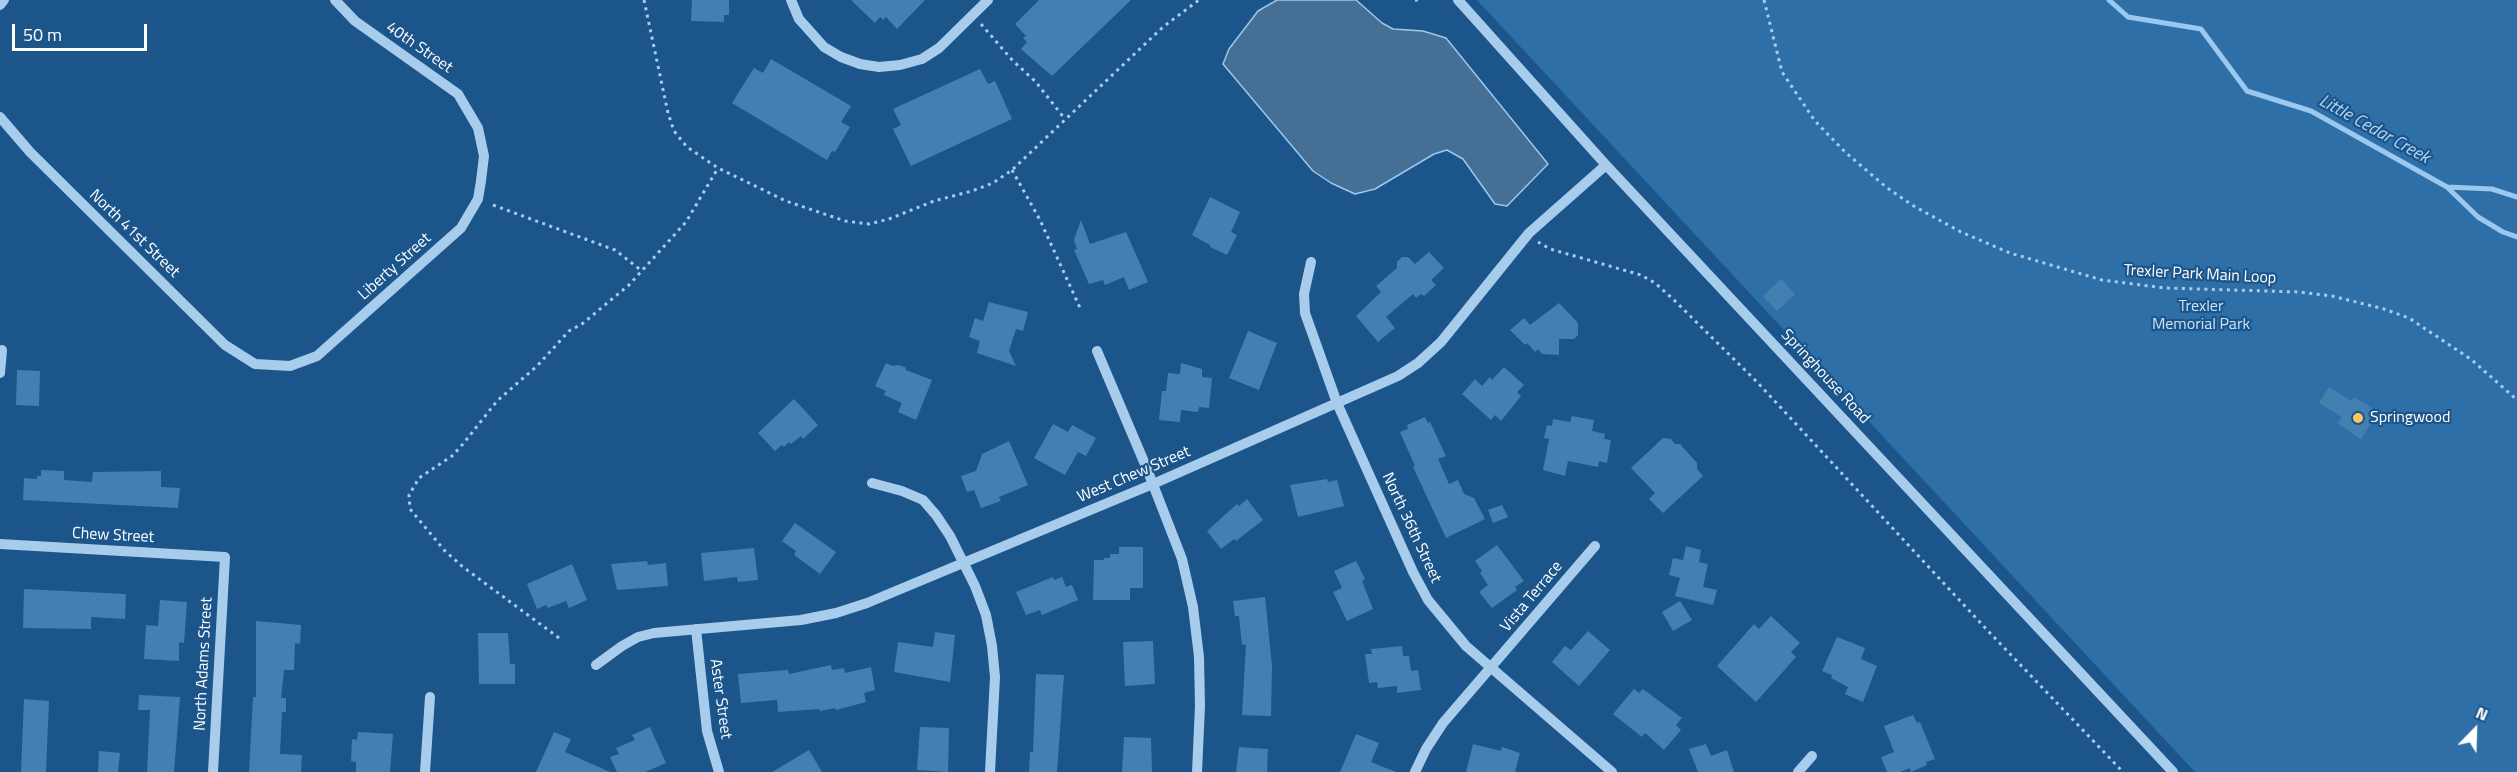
<!DOCTYPE html>
<style>
body{margin:0}
#map{position:relative;width:2517px;height:772px;overflow:hidden;background:#1c558a;font-family:"Titillium Web",sans-serif}
canvas{display:block}
.north{position:absolute;left:2445px;top:700px;width:60px;height:60px;-webkit-text-stroke:4px #1c558a;paint-order:stroke;rotate:23deg;font-size:16px;font-weight:700;line-height:24px;text-align:center;color:#fff}
.north::after{content:'';display:block;margin:auto;width:21px;height:27px;background:#fff;clip-path:polygon(50% 0,100% 100%,50% 72%,0 100%)}
.scale{position:absolute;left:12px;top:24px;width:135px;height:27px;box-sizing:border-box;border:3px solid #fff;border-top:0;padding-left:8px;font-size:18px;line-height:21px;white-space:nowrap;color:#fff;-webkit-text-stroke:4px #1c558a;paint-order:stroke}
</style>
<div id="map">
<canvas width="2517" height="772"></canvas>
<div class="north">N</div>
<div class="scale">50 m</div>
</div>
<script>
const ctx = document.querySelector('canvas').getContext('2d');
ctx.lineJoin = 'round';
function fill(path, color) { ctx.fillStyle = color; ctx.fill(path, 'evenodd'); }
const toPath = rows => new Path2D(rows.map(r => 'M' + r).join(''));
function strokePath(path, color, width, dash) { ctx.strokeStyle = color; ctx.lineWidth = width; ctx.lineCap = dash ? 'butt' : 'round'; ctx.setLineDash(dash || []); ctx.stroke(path); }
function write(font, color, halo, rows, align = 'center') {
  ctx.font = font + ' "Titillium Web",sans-serif'; ctx.lineWidth = 4.5; ctx.setLineDash([]); ctx.textBaseline = 'middle'; ctx.strokeStyle = halo; ctx.fillStyle = color; for (const [text, x, y, turn = 0] of rows) {
    ctx.save(); ctx.translate(x, y); ctx.rotate((+turn || 0) * Math.PI / 180); ctx.textAlign = isNaN(turn) ? turn : align; if (halo) ctx.strokeText(text, 0, 0); ctx.fillText(text, 0, 0); ctx.restore();
  }
}
fill(toPath([
 [1477,0,2517,0,2517,772,2195,772]
]), '#2f6fa8');
const water = toPath([
 [1277,0,1356,0,1382,23,1393,29,1423,31,1446,38,1548,164,1507,206,1495,204,1463,159,1447,150,1434,154,1375,189,1355,194,1331,183,1313,171,1223,64,1229,49,1258,11,1277,0]
]);
fill(water, '#466f95');
strokePath(water, '#9ac8ee', 1.5);
strokePath(toPath([
 [2109,0,2128,17,2201,29,2247,91,2311,111,2447,187,2492,189,2517,197],
 [2447,187,2478,217,2503,232,2517,237]
]), '#9ac8ee', 5);
fill(toPath([
 [692,0,729,0,729,15,724,15,724,22,691,21],
 [851,0,925,0,897,29,886,17,883,20,880,17,875,23],
 [1039,0,1131,0,1052,76,1021,49,1027,42,1023,38,1026,36,1015,24],
 [771,59,851,106,841,122,850,127,835,152,832,151,827,160,732,103,754,68,763,73],
 [980,69,988,84,995,81,1012,119,911,166,893,129,901,125,893,109],
 [1210,197,1240,212,1231,232,1237,235,1227,255,1210,247,1210,245,1192,235],
 [1081,220,1090,244,1126,232,1148,282,1129,290,1124,277,1105,285,1103,280,1089,284,1074,250,1077,249,1074,240],
 [1429,252,1444,268,1431,280,1436,285,1424,296,1421,294,1416,298,1413,294,1386,317,1395,328,1378,342,1356,316,1381,292,1376,286,1397,268,1397,262,1402,257,1408,257,1415,264],
 [1781,279,1795,294,1777,311,1763,296],
 [989,302,1028,312,1023,331,1016,329,1009,351,1016,366,977,353,980,341,969,337,975,318,983,321],
 [1559,303,1578,323,1578,335,1574,339,1559,339,1559,355,1542,354,1538,349,1535,352,1527,343,1525,345,1510,330,1524,318,1530,325],
 [1248,331,1277,343,1259,390,1229,378],
 [886,363,893,366,898,365,905,367,906,370,932,380,916,420,898,412,902,403,884,395,886,391,875,386],
 [1181,363,1202,369,1202,377,1212,378,1209,408,1199,407,1198,412,1181,410,1180,422,1159,420,1162,391,1166,391,1168,373,1180,374],
 [1504,367,1524,385,1517,392,1521,396,1501,421,1495,415,1491,420,1462,394,1475,379,1482,386,1490,377,1492,380],
 [17,370,40,371,39,406,16,405],
 [2329,387,2351,401,2354,397,2378,412,2361,439,2337,423,2342,417,2319,403],
 [794,399,818,425,803,439,801,436,791,444,789,442,784,447,782,445,775,451,758,433],
 [1572,416,1594,420,1592,431,1605,434,1604,439,1611,440,1607,463,1599,461,1598,467,1568,461,1565,476,1543,470,1549,439,1544,438,1547,425,1552,426,1553,419,1570,422],
 [1425,417,1428,423,1430,422,1446,456,1438,459,1449,484,1458,480,1464,494,1474,498,1485,519,1446,538,1413,467,1415,466,1400,432,1408,429,1407,425],
 [1053,424,1068,432,1072,425,1096,438,1086,456,1078,452,1065,475,1034,458],
 [1663,438,1671,439,1675,444,1680,444,1697,463,1697,469,1703,476,1663,513,1649,499,1655,493,1631,468],
 [1009,441,1028,485,999,497,1001,501,981,508,974,490,967,492,961,476,976,471,982,454],
 [41,470,64,471,64,480,92,482,93,472,161,471,161,487,180,488,178,508,23,500,24,478,37,479,37,476,41,476],
 [1327,479,1328,482,1337,480,1344,506,1298,517,1290,485],
 [1247,499,1263,520,1236,541,1234,539,1221,549,1207,531,1237,504,1239,506],
 [1502,505,1508,517,1493,523,1488,510],
 [795,523,836,552,820,574,794,555,796,551,782,541],
 [1497,545,1524,581,1515,587,1517,590,1492,608,1479,592,1488,585,1480,573,1482,571,1475,561],
 [1686,546,1701,550,1699,562,1708,564,1703,587,1717,590,1713,605,1675,596,1680,578,1669,575,1673,558,1683,560],
 [1119,547,1143,547,1143,588,1130,588,1130,600,1093,600,1094,560,1104,560,1104,558,1110,558,1110,554,1119,554],
 [754,548,758,580,738,582,737,577,704,581,701,553],
 [647,561,648,565,666,563,668,586,617,590,611,564],
 [1356,561,1365,579,1362,581,1373,609,1347,621,1333,592,1342,588,1334,571],
 [572,564,587,600,569,608,566,601,548,608,546,605,537,609,527,584],
 [1053,577,1054,580,1062,577,1066,587,1072,585,1078,600,1042,615,1040,610,1026,615,1016,592],
 [24,589,126,594,125,619,91,617,91,629,23,628],
 [1265,597,1272,666,1271,716,1242,715,1246,644,1242,645,1239,616,1235,616,1233,601],
 [160,600,187,602,184,643,179,642,179,661,144,659,146,625,158,626],
 [1680,601,1692,620,1673,631,1662,612],
 [1771,616,1800,643,1791,652,1796,657,1756,702,1717,666,1754,624,1759,629],
 [256,621,301,625,300,644,295,643,294,670,284,670,281,698,286,698,286,712,282,712,280,754,302,755,301,772,249,772,253,697,256,697],
 [1588,631,1610,650,1579,686,1552,662,1565,646,1571,650],
 [935,632,955,635,950,682,894,672,898,642,933,647],
 [478,633,508,633,510,664,515,664,515,684,479,684],
 [1837,637,1865,648,1861,659,1877,666,1863,702,1845,694,1848,687,1831,678,1832,675,1822,671],
 [1153,641,1155,684,1125,686,1123,642],
 [1402,646,1403,656,1409,656,1411,671,1418,670,1421,690,1397,693,1397,686,1378,688,1377,682,1369,683,1365,654,1372,654,1371,649],
 [831,665,832,670,844,668,845,673,871,667,875,690,864,693,866,702,836,710,835,708,820,711,819,709,778,712,777,700,741,703,738,674,788,670,789,674],
 [1036,674,1064,675,1057,772,1029,772,1030,752,1033,752],
 [1634,689,1639,693,1643,689,1682,718,1676,725,1681,730,1664,750,1645,733,1642,737,1613,714],
 [139,695,180,697,174,772,147,772,150,710,138,710],
 [24,699,49,701,46,772,21,772],
 [1913,715,1917,723,1920,722,1935,759,1926,762,1927,765,1911,772,1910,768,1900,772,1887,772,1881,757,1894,752,1884,726],
 [650,727,666,763,645,772,617,772,610,757,619,754,616,748,635,740,632,735],
 [920,727,949,728,948,772,917,770],
 [358,732,393,734,390,772,356,772,356,762,351,761,352,739,357,740],
 [554,732,571,739,565,752,610,772,536,772],
 [1356,734,1379,743,1371,762,1396,772,1340,772],
 [1124,737,1151,738,1152,772,1122,772],
 [1473,744,1501,751,1502,747,1520,753,1515,772,1466,772],
 [1706,744,1711,756,1727,750,1734,772,1698,772,1689,749],
 [1239,747,1268,749,1267,772,1236,772],
 [809,750,822,772,772,772],
 [99,751,120,753,118,772,98,772]
]), '#447fb2');
strokePath(toPath([
 [644,0,668,113,674,131,687,147,718,168,786,201,845,221,869,224,889,219,934,201,972,191,993,183,1012,170,1163,27,1199,0],
 [1415,0,1420,0],
 [1764,0,1782,72,1815,121,1845,152,1886,187,1912,205,1961,232,2010,253,2102,280,2165,288,2299,292,2332,296,2384,309,2409,318,2472,360,2517,400],
 [981,24,1013,61,1035,81,1065,119],
 [1012,170,1040,220,1081,310],
 [493,205,615,250,642,271],
 [1538,242,1550,249,1641,275,1655,283,1673,299,1757,382,1990,633,2123,772],
 [559,638,463,567,445,551,410,509,409,495,419,478,452,456,463,444,497,401,537,366,569,331,582,324,629,285,686,222,718,168]
]), '#a7ccec', 3, [3, 4.5]);
strokePath(toPath([
 [791,0,799,19,824,47,841,57,860,64,879,67,900,65,922,59,939,48,988,0],
 [1458,0,1606,165,2173,772],
 [0,5,4,0],
 [0,117,30,152,225,345,255,364,290,366,317,356,461,228,478,199,481,181,484,156,478,128,458,94,355,21,335,0],
 [1311,262,1304,294,1305,313,1337,403,1413,572,1428,600,1466,646,1612,772],
 [1097,351,1147,469,1182,559,1193,607,1199,657,1200,706,1197,772],
 [0,373,2,350],
 [872,483,902,491,923,500,936,515,950,536,975,586,986,615,992,646,995,677,990,772],
 [0,544,225,557,213,772],
 [696,629,707,731,719,772],
 [596,665,622,646,638,637,654,633,801,620,836,613,867,603,1153,484,1398,376,1418,363,1441,342,1529,233,1606,165],
 [425,772,430,697],
 [1415,772,1426,749,1443,723,1595,546],
 [1798,772,1812,756]
]), '#a7ccec', 10);
for (const [x, y, r, color] of [
 [2358,418,6,"#fdc464"]
]) { const dot = new Path2D(); dot.arc(x, y, r, 0, 2 * Math.PI); ctx.fillStyle = color; ctx.fill(dot); strokePath(dot, '#1c558a', 2); }
write('16px', '#fff', '#1c558a', [
 ["40th Street",419,48,35],
 ["North 41st Street",134,234,44],
 ["Liberty Street",395,267,-42],
 ["Trexler Park Main Loop",2200,275,3],
 ["Springhouse Road",1825,377,47],
 ["West Chew Street",1134,475,-23],
 ["North 36th Street",1411,528,65],
 ["Chew Street",113,536,3],
 ["Vista Terrace",1532,597,-50],
 ["North Adams Street",204,664,-87],
 ["Aster Street",720,699,82]
]);
write('16px', '#cce4f9', '#1c558a', [
 ["Trexler",2201,307],
 ["Memorial Park",2201,325]
]);
write('16px', '#fff', '#1c558a', [
 ["Springwood",2370,418]
], 'left');
write('italic 18px', '#b3d6f4', '#1c558a', [
 ["Little Cedar Creek",2374,130,29]
]);
</script>
